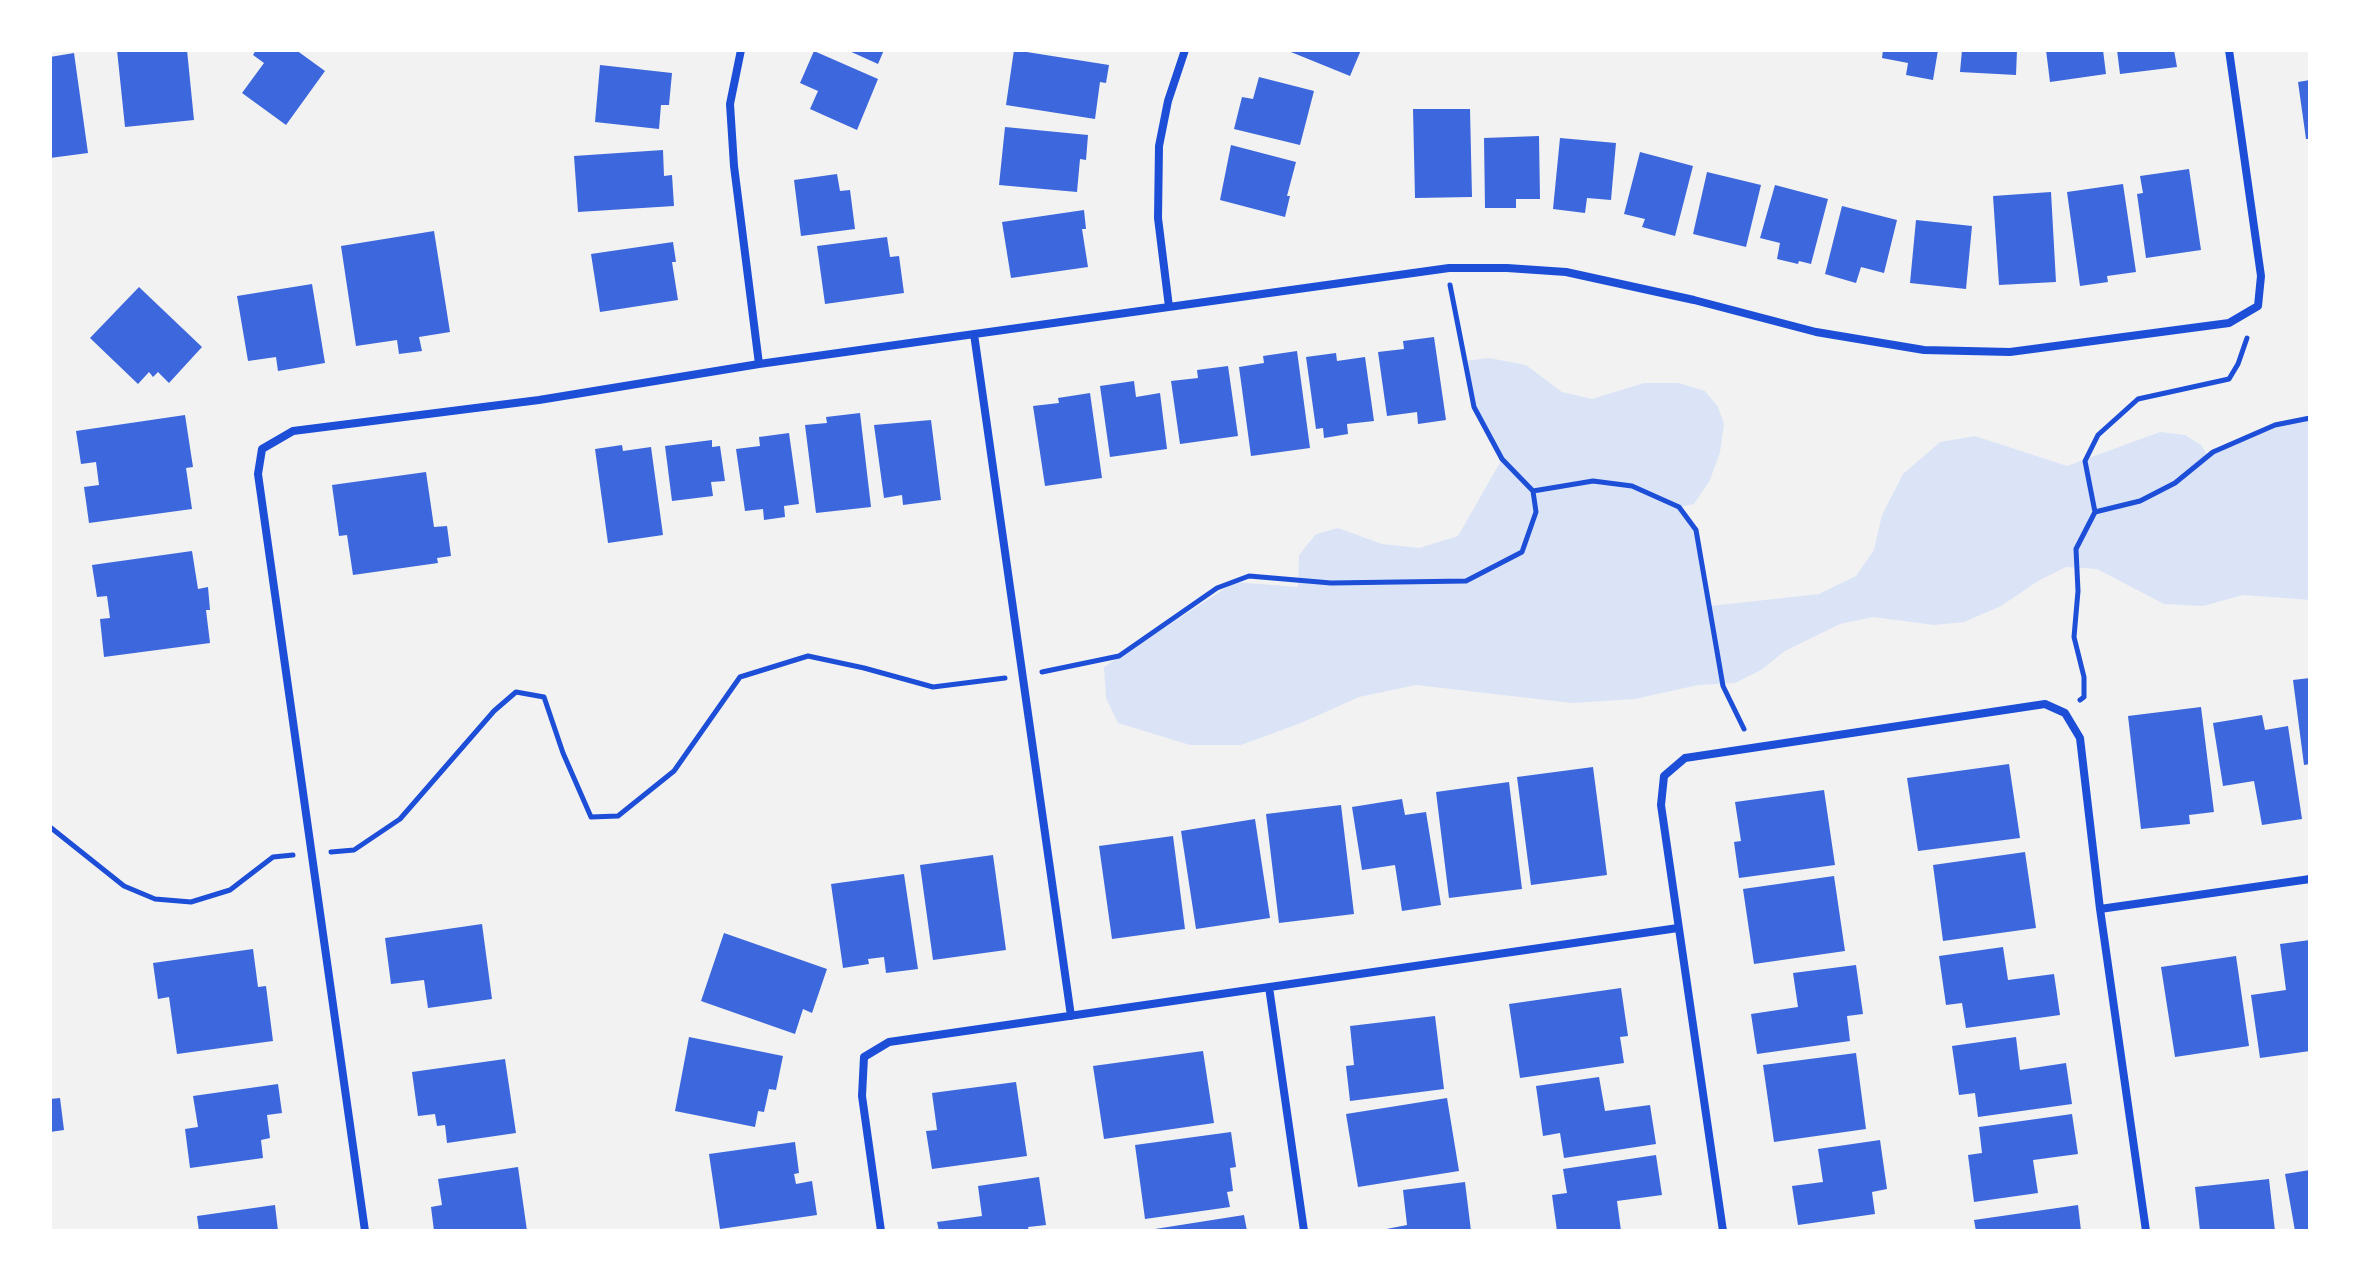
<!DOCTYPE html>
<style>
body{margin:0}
#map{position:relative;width:2360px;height:1281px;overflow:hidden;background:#f2f2f2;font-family:Barlow,sans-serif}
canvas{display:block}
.frame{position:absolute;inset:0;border:52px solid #fff;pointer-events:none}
</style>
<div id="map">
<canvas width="2360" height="1281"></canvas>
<div class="frame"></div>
</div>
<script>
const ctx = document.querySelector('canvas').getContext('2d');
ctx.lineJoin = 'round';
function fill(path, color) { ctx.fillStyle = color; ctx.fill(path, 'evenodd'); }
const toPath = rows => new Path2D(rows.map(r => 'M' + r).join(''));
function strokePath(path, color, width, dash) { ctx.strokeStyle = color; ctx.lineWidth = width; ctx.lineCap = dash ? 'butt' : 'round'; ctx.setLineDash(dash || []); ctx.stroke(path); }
fill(toPath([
 [1489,358,1526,365,1562,392,1592,399,1644,383,1679,383,1705,391,1718,407,1724,424,1720,452,1710,480,1694,504,1680,507,1696,530,1710,606,1819,594,1856,576,1874,550,1882,515,1903,474,1940,442,1975,436,2067,466,2160,432,2185,435,2201,445,2208,456,2275,425,2310,419,2310,600,2243,595,2203,606,2164,604,2097,569,2066,567,2038,581,2001,606,1964,622,1934,625,1873,617,1840,624,1785,651,1761,670,1735,683,1698,685,1635,699,1572,703,1416,685,1359,697,1301,723,1241,745,1190,745,1118,723,1106,698,1104,667,1235,582,1298,587,1299,555,1316,534,1338,528,1382,544,1419,548,1458,536,1502,459,1474,407,1464,361]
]), '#dbe4f7');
fill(toPath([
 [117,50,187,50,194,120,125,127],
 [256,50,296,50,325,71,286,125,242,93,264,63,253,55],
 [847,50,884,50,878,64],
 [1014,50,1109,65,1106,83,1100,82,1095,119,1006,105],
 [1286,50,1361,50,1350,76],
 [1883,50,1938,50,1933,80,1906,75,1908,63,1882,58],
 [1962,50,2017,50,2016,75,1960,72],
 [2046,50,2103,50,2106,74,2050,82],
 [2117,50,2174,50,2177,67,2120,74],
 [814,51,878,79,857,130,810,109,818,91,800,83],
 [74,53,88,153,50,158,50,57],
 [600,65,672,73,669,105,661,105,659,129,595,122],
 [1259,77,1314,91,1300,145,1234,129,1242,97,1253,99],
 [2310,80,2310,139,2306,139,2298,82],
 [1413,109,1470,109,1472,197,1415,198],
 [1005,127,1088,135,1086,160,1080,159,1077,192,999,185],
 [1539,136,1540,199,1516,199,1516,208,1485,208,1484,138],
 [1560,138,1616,143,1611,200,1587,198,1585,213,1553,209],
 [1231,145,1296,162,1287,196,1290,196,1285,217,1220,200],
 [663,150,664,176,672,175,674,206,578,212,574,156],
 [1640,152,1693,166,1675,236,1642,227,1645,219,1624,214],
 [2189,169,2201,250,2146,258,2137,194,2143,193,2140,176],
 [1707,172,1761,185,1746,247,1693,234],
 [837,174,840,191,850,190,855,229,801,236,794,180],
 [2123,184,2136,272,2107,276,2108,282,2080,286,2067,192],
 [1775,185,1828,199,1811,264,1799,261,1798,264,1777,259,1780,243,1760,238],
 [2051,192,2056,282,1999,285,1993,196],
 [1842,206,1897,220,1884,273,1861,267,1856,283,1825,274],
 [1084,210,1086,229,1082,229,1088,267,1011,278,1002,222],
 [1916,220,1972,226,1966,289,1910,283],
 [434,231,450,332,419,337,422,351,399,354,397,340,356,346,341,246],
 [887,237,890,257,899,256,904,293,825,304,817,246],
 [673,242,676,262,672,262,678,300,600,312,591,254],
 [312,284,325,363,278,371,276,357,248,361,237,296],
 [139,287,202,347,169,383,158,372,153,377,149,372,138,384,90,338],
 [1434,337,1446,420,1418,424,1417,412,1387,416,1378,352,1404,349,1403,341],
 [1297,351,1310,448,1251,456,1239,367,1264,363,1263,356],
 [1336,353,1337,361,1365,357,1374,421,1347,424,1348,434,1324,438,1323,428,1316,429,1306,357],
 [1228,366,1238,436,1180,444,1171,381,1198,378,1197,370],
 [1134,381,1136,397,1160,393,1167,449,1110,457,1100,386],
 [1090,393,1102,478,1045,486,1033,406,1059,403,1058,398],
 [860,413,871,507,816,513,805,425,827,423,826,417],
 [185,415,193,467,186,468,192,509,89,523,84,487,99,485,96,462,81,464,76,431],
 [931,420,941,500,903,505,902,495,884,498,874,425],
 [789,433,799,504,784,506,785,517,764,520,763,509,745,511,736,449,760,446,759,437],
 [712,440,712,447,720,446,725,481,711,482,713,496,672,501,665,446],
 [622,445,623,451,651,447,663,535,608,543,595,449],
 [426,472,434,527,447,526,451,556,437,558,438,563,353,575,347,535,339,536,332,485],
 [192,551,198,589,208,587,210,610,206,610,210,643,104,657,100,619,110,618,107,596,97,597,92,565],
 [2310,678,2310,764,2304,765,2293,680],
 [2201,707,2214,812,2189,815,2190,824,2141,829,2128,716],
 [2262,715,2265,730,2288,726,2302,819,2262,825,2254,781,2223,786,2213,723],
 [2009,764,2020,838,1918,851,1907,778],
 [1593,767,1607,875,1531,885,1517,777],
 [1509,782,1522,889,1449,898,1436,792],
 [1824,790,1835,865,1739,878,1734,842,1741,841,1735,802],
 [1402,799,1405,815,1426,812,1441,905,1402,911,1395,865,1362,870,1352,807],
 [1341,805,1354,914,1279,923,1266,814],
 [1255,819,1270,918,1196,929,1181,831],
 [1173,836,1185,929,1112,939,1099,846],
 [2025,852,2036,928,1943,941,1933,865],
 [993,855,1006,950,933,960,920,865],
 [904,874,918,969,886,973,884,957,868,959,869,964,843,968,831,884],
 [1834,876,1845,951,1754,964,1743,889],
 [482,924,492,999,428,1008,424,980,391,984,385,938],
 [724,933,827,969,812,1013,803,1009,795,1034,701,1001],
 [2310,940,2310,1051,2260,1058,2251,995,2286,990,2280,944],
 [2003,947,2008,980,2054,974,2060,1015,1966,1028,1962,1003,1946,1005,1939,956],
 [253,949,258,987,266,986,273,1041,177,1054,169,997,158,999,153,963],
 [2236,956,2249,1046,2175,1057,2161,967],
 [1856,965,1863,1014,1847,1016,1850,1041,1757,1054,1751,1014,1798,1007,1793,973],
 [1621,988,1628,1036,1620,1037,1624,1063,1520,1078,1509,1004],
 [1435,1016,1444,1089,1350,1101,1346,1066,1354,1065,1350,1026],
 [689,1037,783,1056,776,1090,769,1089,764,1112,758,1111,755,1127,675,1111],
 [2016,1037,2020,1070,2066,1063,2072,1104,1978,1117,1975,1093,1959,1095,1952,1046],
 [1203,1051,1214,1123,1104,1139,1093,1066],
 [1856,1053,1866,1129,1774,1142,1763,1065],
 [505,1059,516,1133,447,1143,445,1125,437,1126,435,1114,418,1116,412,1072],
 [1599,1077,1605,1111,1650,1105,1656,1144,1564,1158,1560,1133,1543,1136,1536,1086],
 [1016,1082,1027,1156,932,1169,926,1131,937,1130,932,1093],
 [278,1084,282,1113,267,1115,270,1138,261,1140,263,1158,190,1168,185,1129,198,1127,193,1096],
 [60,1098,64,1130,50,1132,50,1099],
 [1447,1098,1459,1171,1358,1187,1346,1114],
 [2072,1114,2078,1154,2033,1160,2038,1193,1974,1202,1968,1155,1982,1153,1979,1127],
 [1231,1132,1236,1167,1230,1168,1233,1191,1227,1192,1230,1207,1145,1219,1135,1145],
 [1880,1140,1887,1189,1872,1192,1875,1214,1798,1225,1792,1186,1823,1182,1818,1149],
 [795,1142,799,1173,794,1174,796,1184,812,1181,817,1215,720,1229,709,1154],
 [1656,1155,1662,1195,1617,1201,1621,1231,1557,1231,1552,1195,1567,1193,1563,1169],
 [518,1167,527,1231,434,1231,431,1207,442,1205,438,1179],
 [2310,1170,2310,1231,2295,1231,2285,1174],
 [1039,1177,1046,1225,1028,1227,1029,1231,939,1231,937,1222,982,1216,978,1186],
 [2269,1179,2275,1231,2200,1231,2195,1187],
 [1465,1182,1471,1231,1376,1231,1407,1225,1403,1190],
 [275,1205,278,1231,199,1231,197,1216],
 [2078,1205,2081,1231,1976,1231,1974,1220],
 [1244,1215,1247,1231,1155,1231,1155,1229]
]), '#3d67dc');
strokePath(toPath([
 [1450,285,1474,407,1502,459,1533,491,1593,481,1632,486,1679,507,1696,530,1723,686,1744,729],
 [2095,512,2140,501,2175,483,2213,452,2275,425,2310,418],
 [1042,672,1119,656,1217,588,1249,576,1331,583,1466,581,1522,552,1536,512,1533,491],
 [2080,700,2084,697,2084,677,2074,637,2078,591,2076,549,2095,512,2085,461,2098,435,2138,399,2229,379,2238,364,2247,338],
 [50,827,124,886,155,899,191,902,230,890,273,857,293,855],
 [331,852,354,850,400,819,494,711,516,692,544,697,563,753,591,817,618,816,674,771,740,677,808,656,864,668,933,687,1005,678]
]), '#1d4ed8', 5);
strokePath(toPath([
 [741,50,730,104,734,166,759,364],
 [1169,307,1158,218,1159,146,1168,101,1185,50],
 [974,334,1071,1016],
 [2100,909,2310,879],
 [1269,987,1304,1231],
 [365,1231,258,474,262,449,293,431,539,400,759,364,1449,268,1507,268,1566,272,1694,300,1816,332,1924,350,2010,352,2229,323,2258,306,2261,276,2229,50],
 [881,1231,862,1096,864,1057,889,1042,1678,928],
 [1723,1231,1661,805,1664,776,1685,758,2045,704,2065,713,2080,738,2100,909,2146,1231]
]), '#1d4ed8', 8);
</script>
